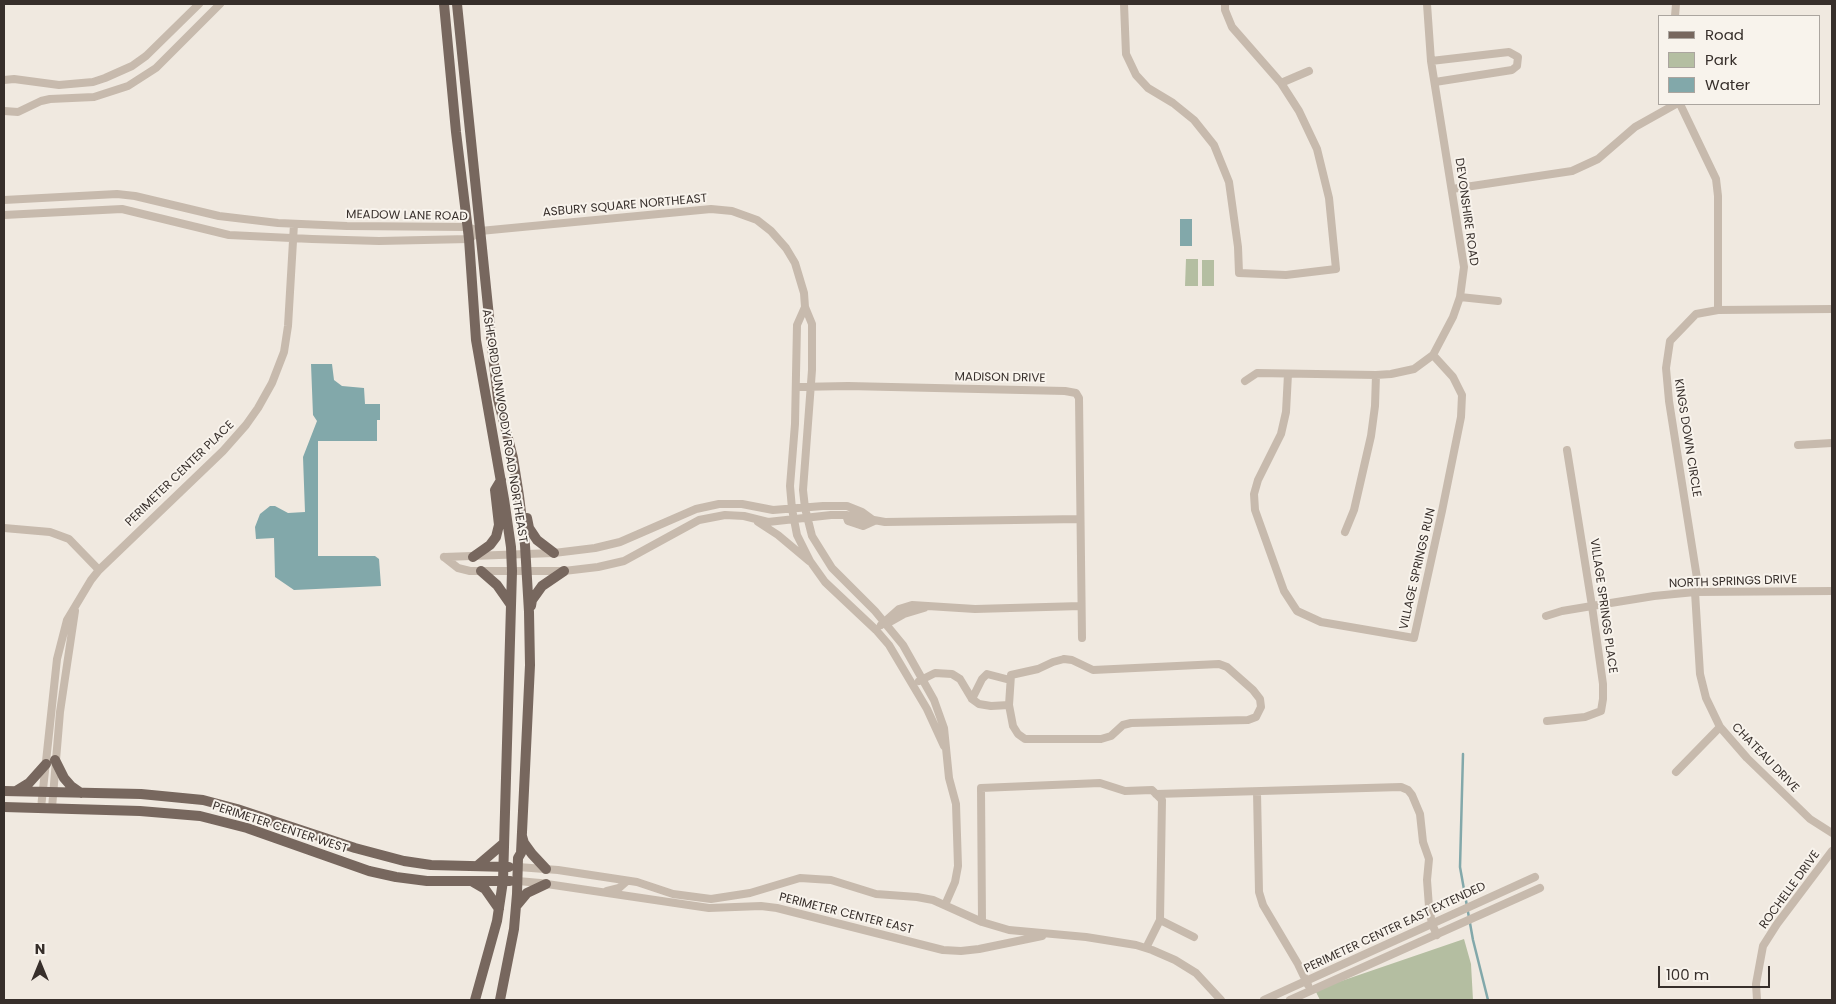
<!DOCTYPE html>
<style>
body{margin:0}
#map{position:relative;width:1836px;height:1004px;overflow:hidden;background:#f0e9e0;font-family:Poppins,sans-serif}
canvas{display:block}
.frame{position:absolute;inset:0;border:5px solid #372f2b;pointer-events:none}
.legend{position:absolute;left:1658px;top:15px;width:162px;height:90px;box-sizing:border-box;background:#f8f3ec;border:1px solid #aba59f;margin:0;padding:6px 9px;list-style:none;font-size:15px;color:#372f2b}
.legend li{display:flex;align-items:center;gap:10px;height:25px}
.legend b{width:25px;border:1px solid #aba59f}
.north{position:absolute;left:15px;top:939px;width:50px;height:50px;-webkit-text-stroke:4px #f8f3ec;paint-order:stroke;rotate:0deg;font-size:14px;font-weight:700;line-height:20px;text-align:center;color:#372f2b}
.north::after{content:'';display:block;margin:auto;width:18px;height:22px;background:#372f2b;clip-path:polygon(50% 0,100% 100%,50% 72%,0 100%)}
.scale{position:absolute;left:1658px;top:966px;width:112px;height:22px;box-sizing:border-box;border:2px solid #372f2b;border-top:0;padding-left:6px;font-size:15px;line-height:18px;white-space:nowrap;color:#372f2b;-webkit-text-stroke:4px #f8f3ec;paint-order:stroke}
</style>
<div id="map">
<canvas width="1836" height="1004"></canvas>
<div class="frame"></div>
<ul class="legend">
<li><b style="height:6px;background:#77675e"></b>Road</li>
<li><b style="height:14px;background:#b4bea1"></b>Park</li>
<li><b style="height:14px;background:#82a8aa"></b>Water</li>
</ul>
<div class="north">N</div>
<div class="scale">100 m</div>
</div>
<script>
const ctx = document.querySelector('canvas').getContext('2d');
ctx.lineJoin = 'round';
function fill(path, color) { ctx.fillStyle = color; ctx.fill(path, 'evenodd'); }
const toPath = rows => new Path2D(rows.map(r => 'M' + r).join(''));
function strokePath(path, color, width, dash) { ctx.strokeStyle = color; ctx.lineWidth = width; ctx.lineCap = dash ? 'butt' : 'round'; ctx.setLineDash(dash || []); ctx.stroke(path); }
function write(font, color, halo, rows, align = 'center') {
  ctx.font = font + ' Poppins,sans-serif'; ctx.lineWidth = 4; ctx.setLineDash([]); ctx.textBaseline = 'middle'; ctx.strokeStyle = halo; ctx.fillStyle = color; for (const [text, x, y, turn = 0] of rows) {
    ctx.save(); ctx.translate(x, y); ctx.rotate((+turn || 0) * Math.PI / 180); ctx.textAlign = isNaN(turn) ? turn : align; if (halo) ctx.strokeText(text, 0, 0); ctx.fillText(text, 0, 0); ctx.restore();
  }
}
fill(toPath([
 [1186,259,1198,259,1198,286,1185,286],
 [1202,260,1214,260,1214,286,1202,286],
 [1464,939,1471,964,1473,1000,1320,1000,1315,990]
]), '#b4bea1');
fill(toPath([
 [1180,219,1192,219,1192,246,1180,246],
 [311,364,332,364,334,380,342,386,364,388,365,404,380,404,380,420,377,420,377,441,318,441,318,556,375,556,379,559,381,586,294,590,275,577,274,538,256,539,255,527,260,514,270,506,275,506,288,513,305,512,303,457,317,421,313,415]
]), '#82a8aa');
strokePath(toPath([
 [1463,754,1460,867,1473,940,1488,1000]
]), '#82a8aa', 2.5);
strokePath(toPath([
 [1124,4,1126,54,1136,75,1148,88,1173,103,1194,120,1214,145,1229,182,1238,247,1239,273,1286,275,1336,269,1329,198,1317,149,1299,111,1281,83,1232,27,1225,10,1225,4],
 [1675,16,1676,4],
 [1431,61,1509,52,1518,57,1517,66,1512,70,1435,82],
 [4,80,14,79,59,85,93,82,105,78,132,66,146,56,199,4],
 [1281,83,1309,71],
 [1680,104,1716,179,1718,196,1718,310],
 [4,111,18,112,41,101,50,99,94,97,128,86,156,68,220,4],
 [1452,189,1572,171,1598,159,1635,127,1676,104],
 [4,200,117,194,135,196,219,216,278,223,347,226,467,227,480,231,711,209,732,211,757,220,771,231,786,248,795,263,804,293,805,307,812,324,812,370,803,490,805,508,812,536,832,568,875,611,903,645,934,700,944,728,949,778,956,804,958,866,955,882,945,905],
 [4,215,122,209,229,235,312,239,379,241,469,239,480,231],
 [1460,297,1498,301],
 [805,307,797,325,795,424,790,486,792,509,797,535,810,561,825,582,876,630,889,645,927,709,944,746],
 [1832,309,1718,310,1696,314,1670,341,1666,368,1669,401,1697,578,1695,592,1700,674,1706,698,1720,727,1747,758,1810,819,1832,833],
 [1288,374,1286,412,1281,434,1258,480,1254,494,1255,510,1284,591,1297,611,1321,622,1414,638,1442,511,1461,417,1462,395,1453,377,1433,355],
 [1245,381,1257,373,1376,375,1391,374,1414,369,1433,355,1453,317,1460,297,1464,267,1431,61,1427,4],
 [797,387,848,386,1065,391,1076,393,1079,398,1082,638],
 [1798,445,1832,443],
 [846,515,848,521,863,526,874,521],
 [758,522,778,535,809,561],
 [4,528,50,532,69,539,99,570],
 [1345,532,1354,510,1371,436,1375,406,1376,375],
 [444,557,458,568,470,571,564,571,598,567,624,561,699,520,725,515,744,516,768,522,831,515,846,515,885,522,1080,519],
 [444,557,554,553,595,548,620,542,696,509,719,504,742,504,773,510,823,506,847,506,862,512,873,520],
 [1546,616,1562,611,1592,606,1654,596,1695,592,1832,591],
 [888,623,904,614,924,608],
 [881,625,899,609,912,605,975,609,1081,606],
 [1064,659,1072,660,1093,670,1219,664,1227,667,1253,690,1260,699,1261,707,1256,717,1248,720,1131,723,1123,725,1111,736,1101,739,1025,739,1018,734,1013,726,1009,705,1011,675,1038,669,1053,662,1064,659],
 [919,681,935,673,952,674,960,679,972,699,979,704,991,706,1009,705],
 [972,699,982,679,987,674,1010,680],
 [1547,721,1585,717,1601,711,1603,699,1603,684,1592,606,1567,450],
 [1676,772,1720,727],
 [1257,792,1259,892,1263,905,1298,964,1308,985],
 [1156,794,1401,787,1408,790,1412,795,1420,814,1423,842,1429,859,1427,880,1429,907,1432,924,1437,935],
 [41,808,57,659,67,620,91,580,99,570,223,451,246,425,258,408,272,383,284,352,288,326,294,224],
 [52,808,60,712,75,611],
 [518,867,558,870,637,882,673,894,711,899,750,893,800,878,831,880,876,894,917,897,933,900,982,922,1009,930,1086,937,1136,945,1152,950,1175,960,1196,973,1221,1000],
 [518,881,540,883,709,908,761,906,777,908,943,950,961,951,979,949,1042,936],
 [607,891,619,888,627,881],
 [1160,920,1194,937],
 [982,922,981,788,1100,783,1125,791,1152,790,1162,800,1160,920,1146,948],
 [1264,1000,1535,877],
 [1290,1000,1540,888],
 [1757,1000,1756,984,1763,946,1777,924,1832,851]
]), '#c7baad', 8);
strokePath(toPath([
 [444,4,456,132,469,239,476,340,504,499,511,547,512,571,503,881,497,921,475,1000],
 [457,4,492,346,498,399,513,458,519,496,525,545,529,612,530,665,521,853,518,858,517,894,514,929,500,1000],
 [527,518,529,528,537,540,554,553],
 [473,557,490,545,496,537,499,525,495,490,501,480],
 [481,571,497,585,511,605],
 [531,606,532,600,542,586,564,571],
 [55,760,64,778,71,786,81,793],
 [4,791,141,794,203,800,237,809,355,848,404,861,431,865,509,867],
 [16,791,29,783,46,764],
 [4,807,140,811,200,816,247,828,369,871,396,877,427,881,510,881],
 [522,836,524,843,532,854,546,869],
 [477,866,504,843],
 [473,882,485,889,499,909],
 [517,905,527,893,546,884]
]), '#77675e', 10);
write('12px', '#372f2b', '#f8f3ec', [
 ["ASBURY SQUARE NORTHEAST",625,206,-5],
 ["DEVONSHIRE ROAD",1466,212,82],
 ["MEADOW LANE ROAD",407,216,1],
 ["MADISON DRIVE",1000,378,1],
 ["ASHFORD DUNWOODY ROAD NORTHEAST",504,426,81],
 ["KINGS DOWN CIRCLE",1687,438,81],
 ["PERIMETER CENTER PLACE",180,474,-44],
 ["VILLAGE SPRINGS RUN",1418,569,-77],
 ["NORTH SPRINGS DRIVE",1733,582,-2],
 ["VILLAGE SPRINGS PLACE",1603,606,82],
 ["CHATEAU DRIVE",1765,758,46],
 ["PERIMETER CENTER WEST",280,828,18],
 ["ROCHELLE DRIVE",1790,890,-54],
 ["PERIMETER CENTER EAST",846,914,14],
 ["PERIMETER CENTER EAST EXTENDED",1395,928,-25]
]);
</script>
